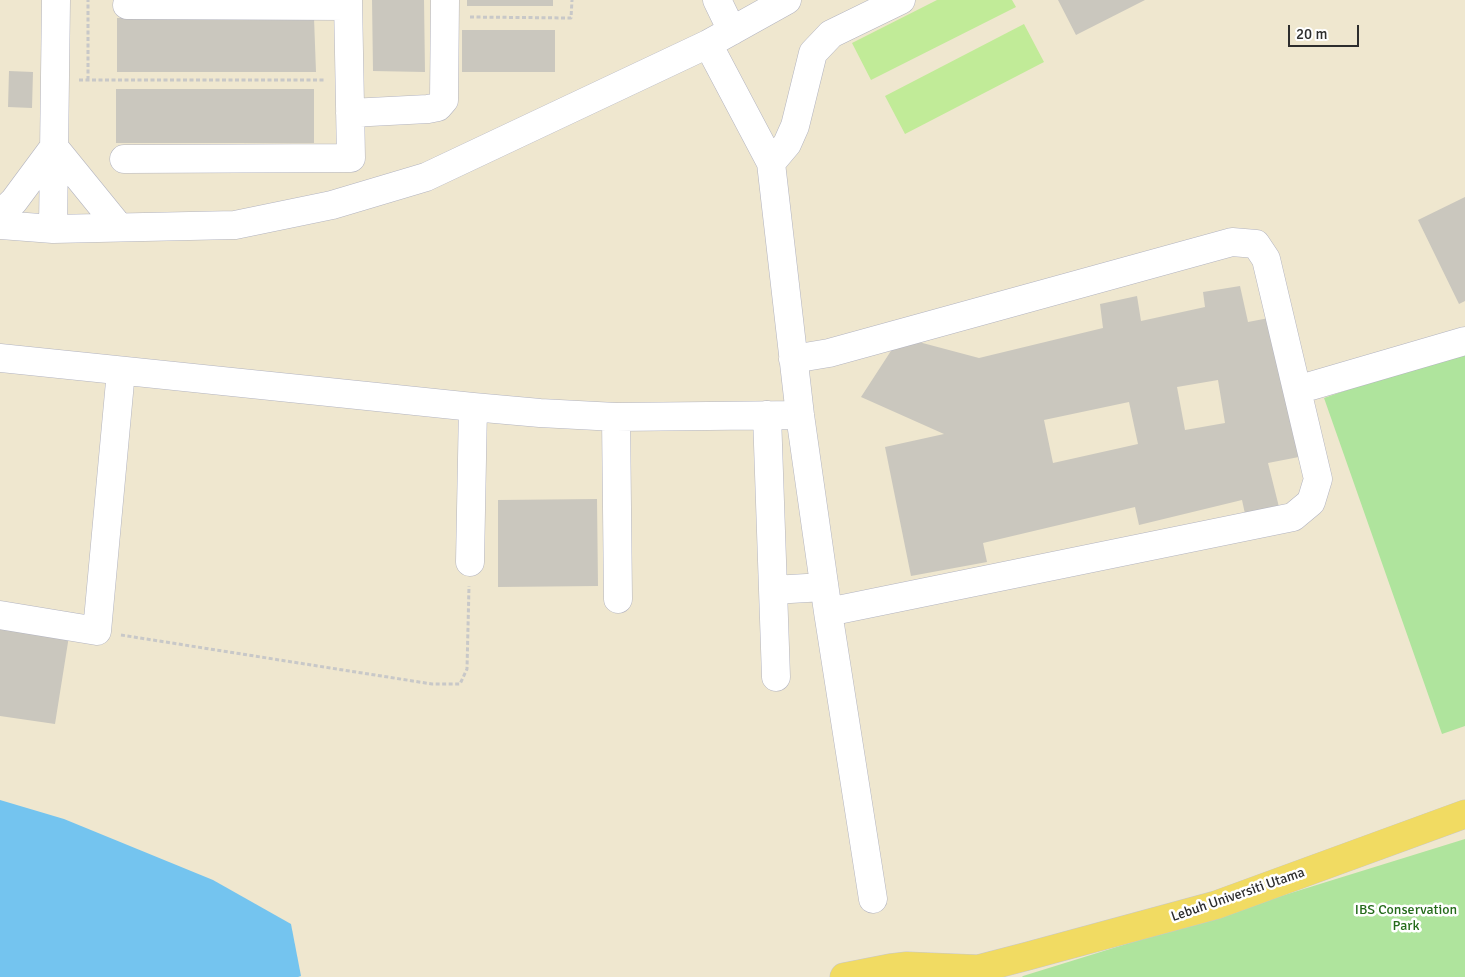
<!DOCTYPE html>
<style>
body{margin:0}
#map{position:relative;width:1465px;height:977px;overflow:hidden;background:#eee9df;font-family:Signika,sans-serif}
canvas{display:block}
.scale{position:absolute;left:1288px;top:25px;width:71px;height:22px;box-sizing:border-box;border:2px solid #2d2d2d;border-top:0;padding-left:6px;font-size:15px;line-height:18px;white-space:nowrap;color:#2d2d2d;-webkit-text-stroke:4px #fff;paint-order:stroke}
</style>
<div id="map">
<canvas width="1465" height="977"></canvas>
<div class="scale">20 m</div>
</div>
<script>
const ctx = document.querySelector('canvas').getContext('2d');
ctx.lineJoin = 'round';
function fill(path, color) { ctx.fillStyle = color; ctx.fill(path, 'evenodd'); }
const toPath = rows => new Path2D(rows.map(r => 'M' + r).join(''));
function strokePath(path, color, width, dash) { ctx.strokeStyle = color; ctx.lineWidth = width; ctx.lineCap = dash ? 'butt' : 'round'; ctx.setLineDash(dash || []); ctx.stroke(path); }
function write(font, color, halo, rows, align = 'center') {
  ctx.font = font + ' Signika,sans-serif'; ctx.lineWidth = 5; ctx.setLineDash([]); ctx.textBaseline = 'middle'; ctx.strokeStyle = halo; ctx.fillStyle = color; for (const [text, x, y, turn = 0] of rows) {
    ctx.save(); ctx.translate(x, y); ctx.rotate((+turn || 0) * Math.PI / 180); ctx.textAlign = isNaN(turn) ? turn : align; if (halo) ctx.strokeText(text, 0, 0); ctx.fillText(text, 0, 0); ctx.restore();
  }
}
fill(toPath([
 [0,0,1465,0,1465,977,0,977]
]), '#efe7cf');
fill(toPath([
 [1465,349,1465,726,1442,734,1324,398],
 [1465,839,1465,977,1022,977,1023,976]
]), '#afe49d');
fill(toPath([
 [937,0,1012,0,1016,7,871,80,852,43],
 [1024,24,1044,62,905,134,885,96]
]), '#c1eb98');
fill(toPath([
 [0,800,64,819,213,880,291,924,301,976,298,977,0,977]
]), '#74c4ef');
fill(toPath([
 [372,0,424,0,425,72,373,71],
 [467,0,553,0,553,6,467,6],
 [1058,0,1145,0,1076,35],
 [117,18,314,18,316,72,117,72],
 [462,30,555,30,555,72,462,72],
 [9,71,33,72,32,108,8,107],
 [116,89,314,89,314,143,116,143],
 [1465,197,1465,301,1459,304,1418,220],
 [1240,286,1248,322,1274,317,1304,456,1268,463,1281,515,1247,523,1242,500,1139,525,1135,507,983,543,987,562,911,576,885,447,944,434,861,397,900,337,979,358,1103,328,1100,304,1137,296,1141,321,1205,307,1203,292],
 [1218,380,1225,423,1185,430,1177,387],
 [1129,402,1138,444,1053,463,1044,420],
 [597,499,598,586,498,587,498,500],
 [0,625,69,636,55,724,0,716]
]), '#cac7be');
const minor = toPath([
 [717,0,732,31],
 [127,5,348,6],
 [708,44,771,163,800,415,828,612,873,899],
 [350,113,428,109,438,107,444,100,445,0],
 [54,147,119,227],
 [124,159,351,158,348,0],
 [771,163,787,144,795,126,813,53,831,34,901,0],
 [0,214,14,201,54,147],
 [0,225,53,229,235,225,332,205,426,177,708,44,787,0],
 [53,229,56,0],
 [0,358,473,407,540,413,616,417,800,415],
 [793,359,829,353,1232,242,1256,244,1266,259,1318,479,1311,502,1293,517,828,612],
 [1297,390,1465,341],
 [767,415,776,677],
 [616,417,618,599],
 [470,562,473,407],
 [773,590,824,587],
 [0,615,97,631,121,371]
]);
const major = toPath([
 [844,977,890,968,907,966,978,969,1028,956,1216,905,1465,814]
]);
strokePath(minor, '#b3b4c0', 29);
strokePath(major, '#c8c8c8', 29);
strokePath(toPath([
 [470,17,571,18,572,0],
 [79,80,325,80],
 [88,80,88,0],
 [121,635,432,684,460,684,467,669,469,586]
]), '#c8c8c8', 3, [4, 2.5]);
strokePath(minor, '#fff', 28);
strokePath(major, '#f1db62', 28);
write('14px', '#2d2d2d', '#fff', [
 ["Lebuh Universiti Utama",1238,895,-19]
]);
write('14px', '#256b1b', '#fff', [
 ["IBS Conservation",1406,910],
 ["Park",1406,926]
]);
</script>
